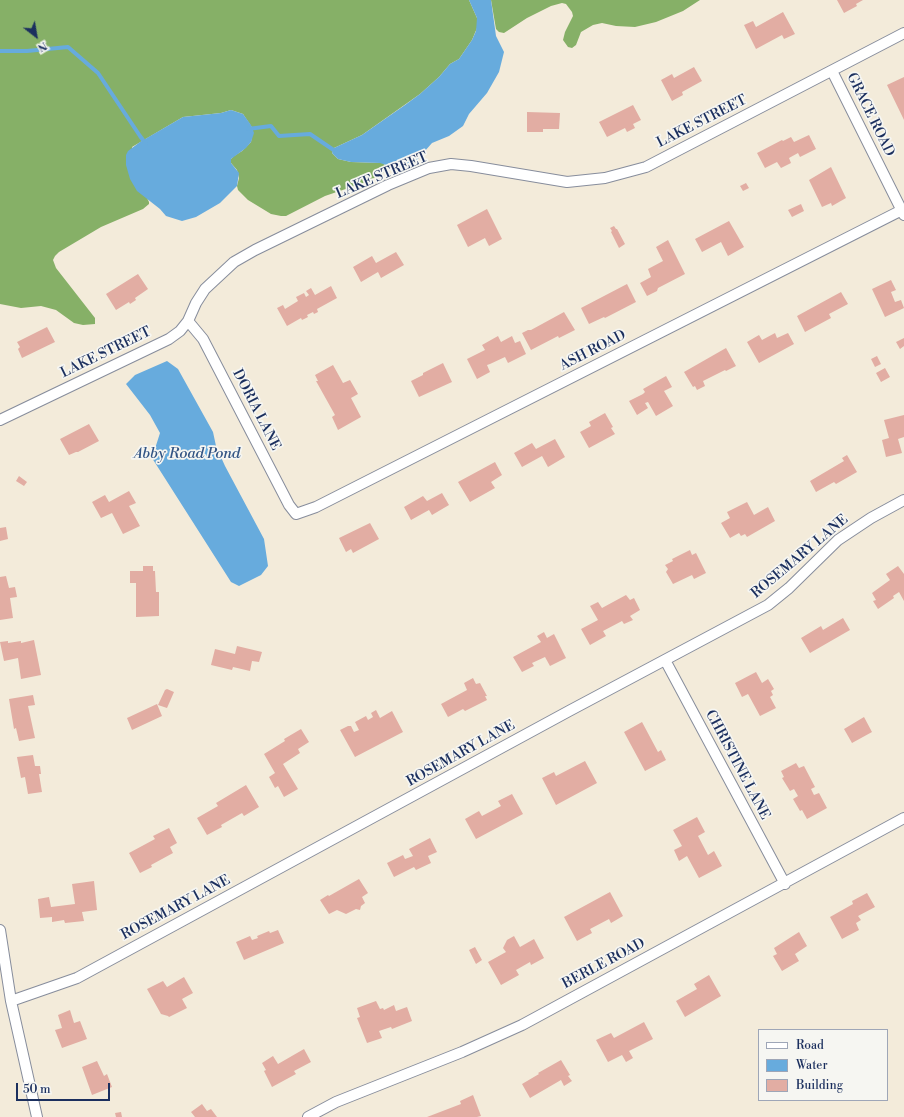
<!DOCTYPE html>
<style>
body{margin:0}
#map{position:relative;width:904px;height:1117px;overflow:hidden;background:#f3ebda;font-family:"Libre Bodoni",serif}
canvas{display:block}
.legend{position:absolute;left:758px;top:1029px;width:130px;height:72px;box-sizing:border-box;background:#f6f6f2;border:1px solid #9ea6b7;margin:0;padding:5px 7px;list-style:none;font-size:12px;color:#1b2f5e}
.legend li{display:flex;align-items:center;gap:8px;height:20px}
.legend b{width:20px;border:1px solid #9ea6b7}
.north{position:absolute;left:16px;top:16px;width:40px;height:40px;-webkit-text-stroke:3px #f6f6f2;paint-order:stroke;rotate:149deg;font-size:11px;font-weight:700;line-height:16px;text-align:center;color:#1b2f5e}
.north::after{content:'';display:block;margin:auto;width:14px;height:18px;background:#1b2f5e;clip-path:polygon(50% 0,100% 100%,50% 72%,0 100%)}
.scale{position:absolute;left:16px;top:1083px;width:94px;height:18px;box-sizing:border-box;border:2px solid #1b2f5e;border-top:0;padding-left:5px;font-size:12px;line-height:14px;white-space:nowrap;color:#1b2f5e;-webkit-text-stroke:3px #f6f6f2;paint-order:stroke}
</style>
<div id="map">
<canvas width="904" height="1117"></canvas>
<ul class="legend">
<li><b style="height:5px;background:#fff"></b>Road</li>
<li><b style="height:11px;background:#67abdd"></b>Water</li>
<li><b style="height:11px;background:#e2ada3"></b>Building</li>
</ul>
<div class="north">N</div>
<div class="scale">50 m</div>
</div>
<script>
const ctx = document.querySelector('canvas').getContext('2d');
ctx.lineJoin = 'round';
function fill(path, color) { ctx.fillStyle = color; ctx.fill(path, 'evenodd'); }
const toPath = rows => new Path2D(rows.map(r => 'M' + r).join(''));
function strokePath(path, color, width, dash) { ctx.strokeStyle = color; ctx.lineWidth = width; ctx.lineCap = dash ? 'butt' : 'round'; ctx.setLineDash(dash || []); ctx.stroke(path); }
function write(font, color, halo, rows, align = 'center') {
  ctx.font = font + ' "Libre Bodoni",serif'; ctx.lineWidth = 3.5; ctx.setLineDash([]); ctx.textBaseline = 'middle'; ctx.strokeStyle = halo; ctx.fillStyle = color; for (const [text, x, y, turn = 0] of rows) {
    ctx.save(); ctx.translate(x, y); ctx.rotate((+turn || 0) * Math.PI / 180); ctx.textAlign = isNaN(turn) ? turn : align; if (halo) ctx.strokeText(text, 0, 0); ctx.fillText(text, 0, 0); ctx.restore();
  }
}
fill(toPath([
 [0,0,469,0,477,18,477,28,472,40,459,59,450,64,439,77,420,94,362,135,334,148,332,153,338,159,351,162,383,163,387,168,385,172,366,182,325,196,286,216,281,216,271,214,248,200,238,190,237,186,239,178,237,170,231,163,231,159,234,156,242,151,251,142,253,129,243,114,231,110,221,113,183,117,132,147,147,198,149,202,149,204,143,209,101,227,59,252,55,256,53,260,56,268,95,318,95,324,83,325,74,323,56,310,41,306,21,308,0,304],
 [491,0,700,0,683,11,656,22,635,27,616,26,602,23,593,25,581,32,576,45,572,48,568,47,563,40,565,32,573,16,572,12,566,4,562,3,551,6,527,18,504,33,499,32,496,29]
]), '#86b067');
fill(toPath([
 [469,0,491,0,496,36,504,52,499,72,487,93,469,114,463,126,449,136,432,143,417,160,407,165,395,168,388,168,386,165,380,163,351,162,338,159,332,153,334,148,362,135,405,105,420,94,439,77,450,64,459,59,472,40,476,31,477,18],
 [231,110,243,114,251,125,254,133,251,142,246,148,231,159,231,163,239,173,237,186,220,203,196,217,182,221,166,216,160,209,137,191,130,179,126,165,126,155,128,151,140,142,183,117,221,113],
 [167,361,178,369,213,432,216,446,225,466,264,539,268,566,261,575,239,586,231,582,152,458,160,433,150,415,126,384,135,375]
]), '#67abdd');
strokePath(toPath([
 [0,51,27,51,68,47,98,73,140,136,146,144],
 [248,129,271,126,279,136,310,134,338,153]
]), '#67abdd', 4);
fill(toPath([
 [837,0,863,0,856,4,857,6,844,13],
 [783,12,795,34,784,39,782,35,756,49,744,25,753,21,756,27],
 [694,67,702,81,682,92,683,95,672,101,661,80,672,74,674,78],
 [904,77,904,120,887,85],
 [633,105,641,120,633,124,635,128,627,132,625,128,607,137,599,122],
 [527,112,560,113,559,129,543,129,543,132,527,132],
 [809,135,816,149,800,157,798,153,789,158,791,163,781,168,777,162,765,168,757,153,782,140,783,141,791,137,794,142],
 [831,167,846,198,832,206,831,203,822,207,809,180],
 [746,183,749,188,743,191,740,186],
 [801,204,804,211,792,217,788,210],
 [487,209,502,239,489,246,485,238,468,247,457,225],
 [729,221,744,247,728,256,721,242,702,252,695,239],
 [614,226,616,229,617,229,625,244,619,248,611,232,612,231,610,228],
 [668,240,685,274,658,288,657,291,647,296,640,283,651,277,648,269,663,261,656,247],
 [396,252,404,265,381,278,378,272,361,282,353,267,372,256,376,263],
 [138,274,148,289,135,298,136,300,130,304,129,302,116,310,106,294],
 [891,280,896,290,891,292,895,302,901,300,904,308,885,317,872,289],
 [627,284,636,302,605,318,604,317,589,324,581,308],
 [331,286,337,298,317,309,318,312,314,314,313,312,307,315,308,317,302,320,301,318,287,326,277,308,283,305,285,309,298,301,296,297,304,293,306,297,309,295,306,291,311,288,315,295],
 [841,292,848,304,829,314,831,318,805,332,797,316],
 [564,312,575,330,559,338,558,336,531,350,522,333,528,330,531,330],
 [47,327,55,342,22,358,18,349,20,347,17,342],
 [775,333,777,338,788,333,794,344,759,363,747,342,759,335,762,340],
 [498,336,501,342,512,336,515,343,520,341,526,354,508,363,505,357,490,364,487,365,490,372,477,379,467,359,485,350,482,345],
 [904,338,904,346,900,349,896,342],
 [726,348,736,366,726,371,725,370,703,381,705,386,697,390,695,386,693,387,684,372],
 [877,356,881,364,875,367,871,359],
 [443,363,452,382,419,397,411,381,423,375,423,373],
 [333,365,343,383,350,380,358,394,351,398,361,417,338,430,332,417,335,415,316,381,318,381,315,375],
 [885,368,890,377,881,382,876,373],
 [666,376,672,387,664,391,673,406,656,416,648,402,645,403,648,408,637,415,629,401,643,394,645,392,643,389],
 [605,413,613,427,611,428,615,434,589,448,580,432,591,426,589,422],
 [904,415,904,437,898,439,902,453,886,457,882,440,889,438,884,420],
 [89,424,99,441,78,452,76,452,69,455,60,439],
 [555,439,565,457,548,467,542,456,522,467,514,453,532,443,536,449],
 [847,455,857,472,836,484,834,482,816,492,810,481,844,461,842,458],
 [495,462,502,475,491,482,495,488,470,502,458,482],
 [19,476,27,482,24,486,16,481],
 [129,491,136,503,129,506,140,526,123,534,112,513,101,518,92,502,105,495,109,502],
 [442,493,449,505,432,515,429,510,411,520,404,507,423,496,427,501],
 [747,502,754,515,768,507,775,521,747,537,745,534,741,536,739,533,730,538,721,523,730,518,727,512],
 [370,523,379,539,353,553,351,549,346,552,339,538],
 [6,527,8,539,0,541,0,528],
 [690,550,692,555,696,553,706,573,694,579,692,575,673,584,666,572,668,569,665,565,673,561,672,559],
 [143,566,153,566,153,571,155,571,156,592,159,592,159,616,136,617,136,583,130,583,130,571,143,571],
 [898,566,904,574,904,601,899,592,893,596,894,598,878,609,873,601,876,600,872,593,890,580,886,574],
 [6,576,9,588,15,587,17,597,10,598,13,618,0,620,0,577],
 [626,595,630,600,634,598,640,610,630,616,633,620,624,624,622,621,603,631,606,636,590,645,581,629,598,620,590,606,598,602,602,608],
 [843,618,850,630,810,653,801,638,821,626,823,630],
 [544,632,547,638,554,634,566,658,550,666,545,657,532,663,534,666,522,672,513,657,541,642,537,636],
 [34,640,41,675,21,679,18,658,4,661,0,642,8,641,8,643,21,641,21,643],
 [237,646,262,652,259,662,252,661,250,671,233,667,232,670,211,665,215,649,235,654],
 [756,672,762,683,768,679,774,689,771,691,773,695,770,697,776,708,760,716,748,694,742,697,735,683],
 [473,678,476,684,480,683,487,696,485,696,487,700,465,711,463,709,448,717,441,704,467,690,464,683],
 [167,689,174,692,167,708,158,705,165,690],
 [33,695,35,705,28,706,35,738,19,741,16,728,14,729,9,699],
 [157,704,162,716,132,730,127,718],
 [376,710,380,718,392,711,403,732,355,757,340,730,348,726,351,726,354,732,359,730,355,722,366,716,368,720,373,717,371,713],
 [864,717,872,732,852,743,844,729],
 [642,722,658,752,661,750,666,760,645,771,624,732],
 [301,729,309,742,298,749,300,753,283,764,298,789,284,797,278,786,275,788,269,777,275,773,264,754,285,741,284,739],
 [33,755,35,766,40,766,41,774,39,774,42,792,28,794,25,777,21,778,17,757],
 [585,761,597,783,556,805,542,778,554,772,556,776],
 [796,763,799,768,804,766,815,787,811,789,814,795,819,793,827,808,807,819,802,810,800,811,793,799,798,796,794,789,790,791,782,778,784,777,781,771],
 [246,785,259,807,244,816,242,813,221,825,222,827,207,835,197,818,218,806,216,803],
 [512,794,523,814,476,839,465,819,479,811,482,816,501,806,498,801],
 [697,817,705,832,698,836,708,855,714,851,722,866,699,878,687,856,679,861,674,850,682,846,673,830],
 [169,828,177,843,170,847,173,853,151,865,152,867,140,873,129,853,155,839,153,836],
 [430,838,437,852,428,856,431,863,416,870,414,867,394,877,387,863,403,855,405,859,413,856,409,849],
 [359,879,368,893,362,897,365,903,361,906,360,910,356,909,346,914,337,910,329,914,320,900,328,895,329,896],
 [94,881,97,910,82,912,84,921,65,923,64,920,52,922,52,917,40,918,38,899,49,897,51,907,75,904,72,884],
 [610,892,623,916,611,923,609,919,590,929,592,933,577,941,564,917],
 [867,893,875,907,858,916,861,920,856,923,859,930,842,939,830,917,853,904,852,901],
 [278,930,284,943,244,960,236,942,250,936,252,940,258,938,257,936,269,931,270,933],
 [799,932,807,946,795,954,799,961,782,971,773,956,777,954,774,948],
 [514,936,520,947,534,939,544,958,531,965,530,962,516,970,519,975,501,985,488,962,506,952,503,948,507,940],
 [475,947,482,960,476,964,469,950],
 [709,975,721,996,685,1017,676,1001,697,989,694,984],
 [184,977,193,993,182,999,187,1008,169,1017,168,1016,161,1014,147,989,163,981,167,987],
 [376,1001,380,1009,383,1008,384,1010,394,1005,396,1011,407,1007,412,1021,392,1029,391,1027,379,1031,382,1038,367,1043,357,1018,360,1017,357,1008],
 [70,1010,74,1023,80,1021,87,1039,62,1048,55,1030,62,1028,58,1015],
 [644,1022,653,1039,629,1051,633,1058,626,1062,622,1055,608,1062,596,1040,611,1033,614,1038],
 [304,1049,311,1062,294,1071,296,1074,272,1087,264,1071,266,1070,262,1063,273,1056,278,1064],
 [561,1060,570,1075,568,1076,572,1081,564,1086,561,1080,530,1098,522,1084,539,1074,538,1073],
 [97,1061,104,1076,107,1074,112,1087,92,1095,82,1067],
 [473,1095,481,1116,477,1117,427,1117,461,1104,460,1101],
 [202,1104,207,1111,211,1109,217,1117,195,1117,191,1112],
 [121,1112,122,1117,116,1117,115,1113]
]), '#e2ada3');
const minor = toPath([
 [832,71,904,215],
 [188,321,203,339,289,505,296,514,316,507,902,210],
 [0,420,169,339,180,331,188,321,196,303,205,289,234,262,255,250,388,185,429,168,451,164,471,166,567,182,605,178,646,167,904,33],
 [665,660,785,884],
 [0,930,11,1001,37,1117],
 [11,1001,77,978,569,711,768,605,789,588,838,540,871,518,904,500],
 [308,1117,336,1102,462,1052,522,1025,904,818]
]);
strokePath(minor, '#878d9c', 12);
strokePath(minor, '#fff', 10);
write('14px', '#1b2f5e', '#f6f6f2', [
 ["GRACE ROAD",870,115,64],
 ["LAKE STREET",702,122,-27],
 ["LAKE STREET",382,176,-23],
 ["ASH ROAD",593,351,-27],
 ["LAKE STREET",106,353,-26],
 ["DORIA LANE",256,410,63],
 ["ROSEMARY LANE",800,557,-40],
 ["ROSEMARY LANE",461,754,-29],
 ["CHRISTINE LANE",737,765,62],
 ["ROSEMARY LANE",176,908,-28],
 ["BERLE ROAD",604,964,-28]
]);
write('italic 15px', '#325484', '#f6f6f2', [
 ["Abby Road Pond",187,454]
]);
</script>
